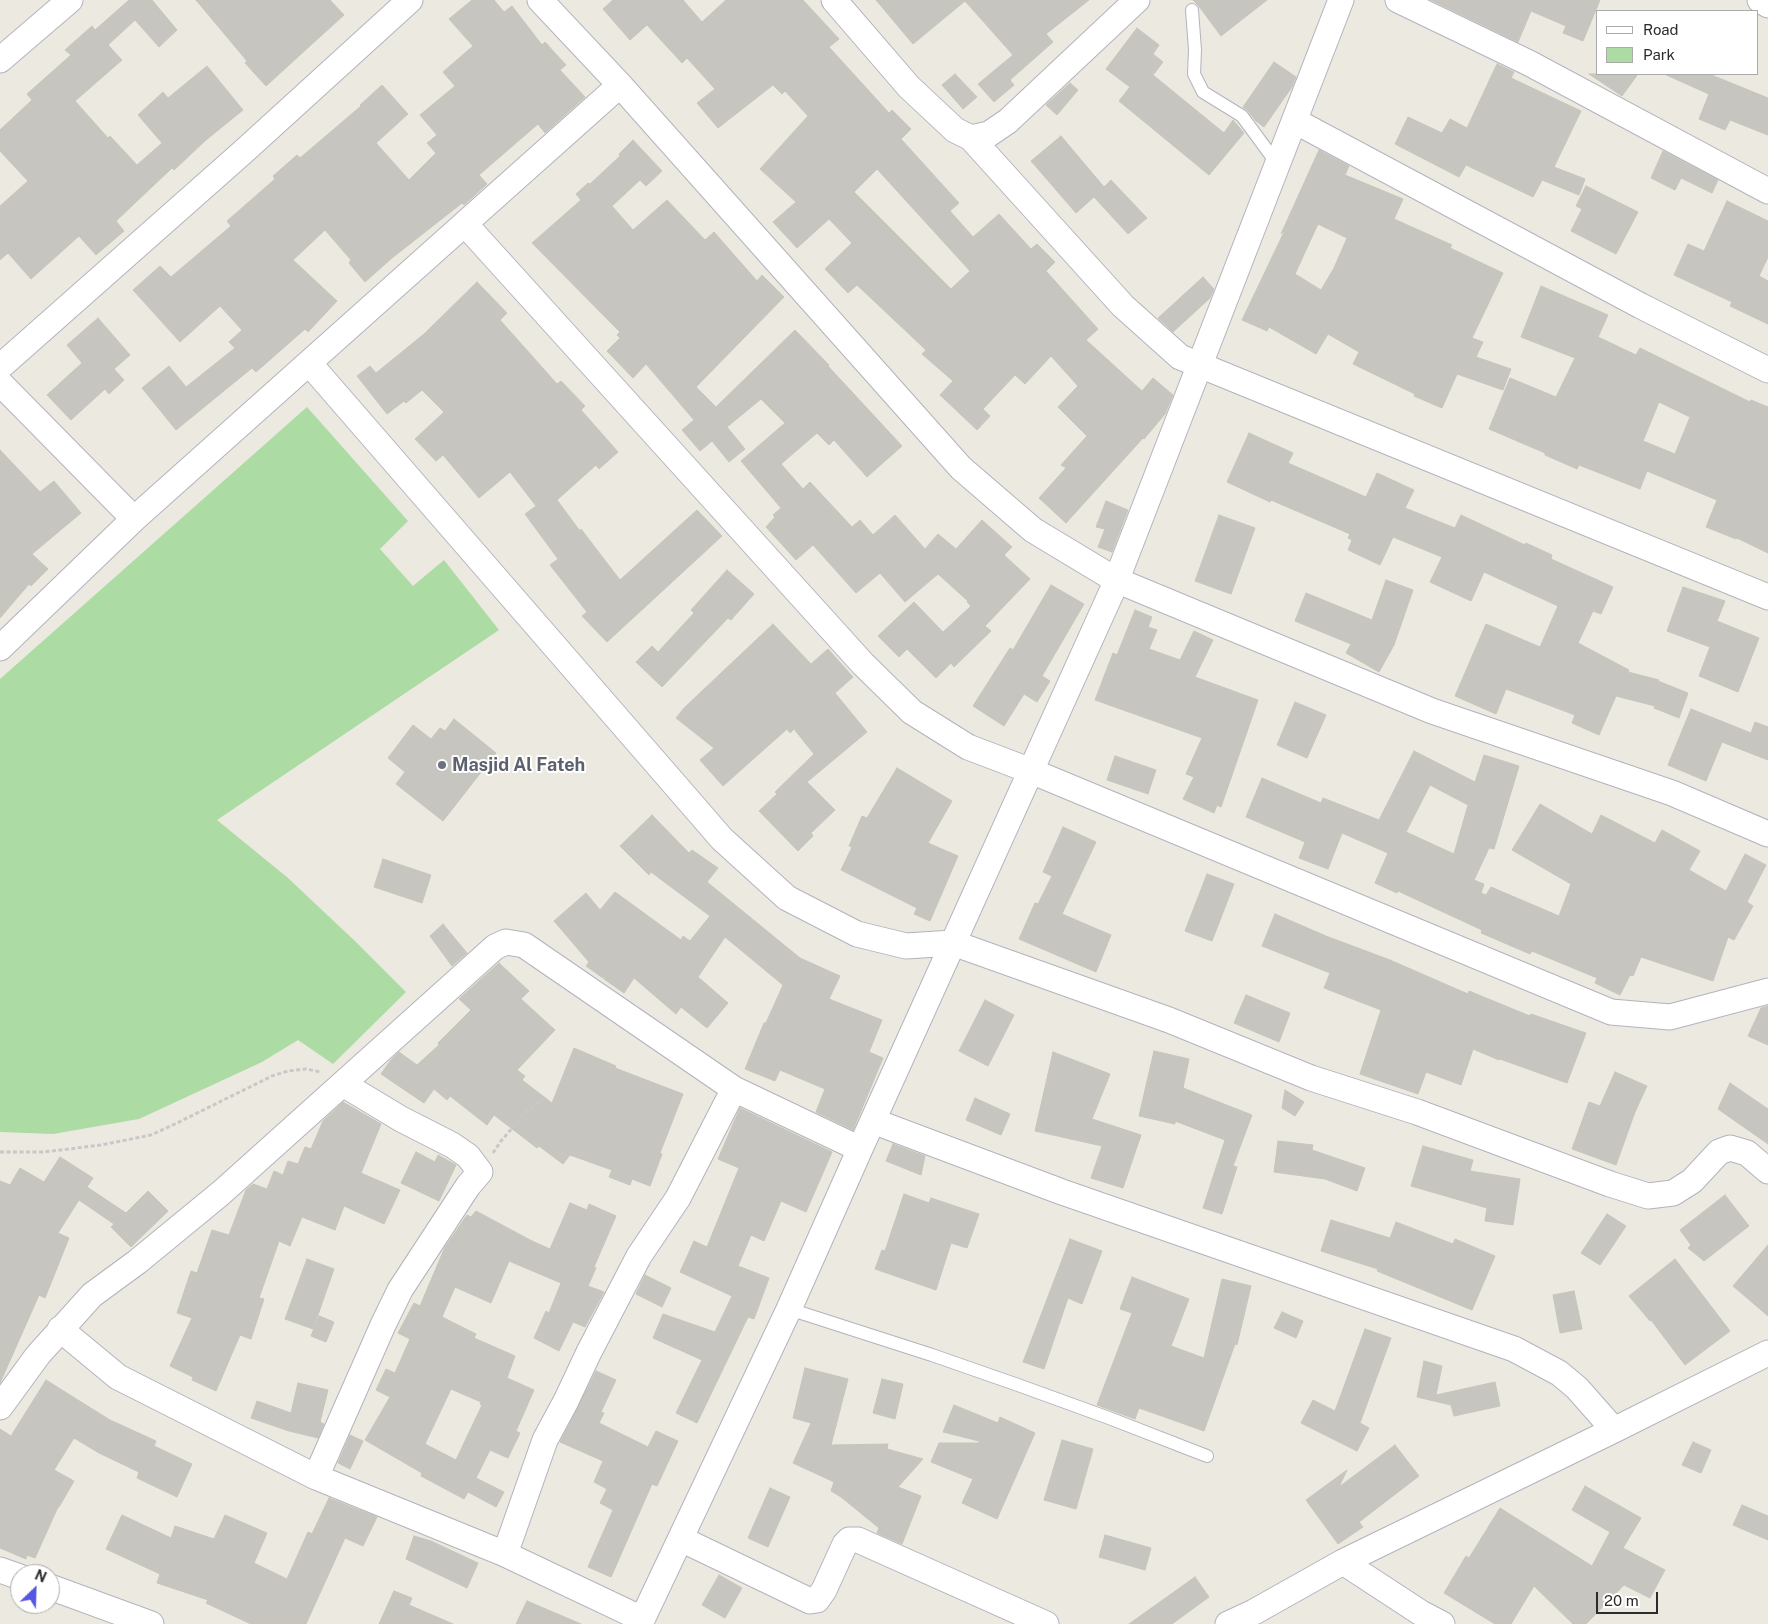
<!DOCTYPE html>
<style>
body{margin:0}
#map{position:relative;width:1768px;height:1624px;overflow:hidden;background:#ece9e0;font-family:"Public Sans",sans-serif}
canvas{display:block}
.legend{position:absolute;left:1596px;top:10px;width:162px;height:65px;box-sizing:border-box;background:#fff;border:1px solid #ababab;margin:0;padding:6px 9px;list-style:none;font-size:15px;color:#2c2c2c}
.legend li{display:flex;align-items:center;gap:10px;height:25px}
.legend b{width:25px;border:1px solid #ababab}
.north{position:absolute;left:10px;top:1564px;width:50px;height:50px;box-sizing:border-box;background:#fff;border:1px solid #ababab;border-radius:50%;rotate:24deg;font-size:14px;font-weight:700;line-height:20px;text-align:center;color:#2c2c2c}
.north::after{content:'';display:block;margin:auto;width:18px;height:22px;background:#5556e4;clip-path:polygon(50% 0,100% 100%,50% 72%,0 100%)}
.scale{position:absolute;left:1596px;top:1592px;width:62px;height:22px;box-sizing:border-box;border:2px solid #2c2c2c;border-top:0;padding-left:6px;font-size:15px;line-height:18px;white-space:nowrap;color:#2c2c2c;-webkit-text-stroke:4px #fff;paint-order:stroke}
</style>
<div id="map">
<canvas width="1768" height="1624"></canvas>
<ul class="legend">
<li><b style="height:6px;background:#fff"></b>Road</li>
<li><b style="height:14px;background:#acdba4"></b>Park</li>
</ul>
<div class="north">N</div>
<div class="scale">20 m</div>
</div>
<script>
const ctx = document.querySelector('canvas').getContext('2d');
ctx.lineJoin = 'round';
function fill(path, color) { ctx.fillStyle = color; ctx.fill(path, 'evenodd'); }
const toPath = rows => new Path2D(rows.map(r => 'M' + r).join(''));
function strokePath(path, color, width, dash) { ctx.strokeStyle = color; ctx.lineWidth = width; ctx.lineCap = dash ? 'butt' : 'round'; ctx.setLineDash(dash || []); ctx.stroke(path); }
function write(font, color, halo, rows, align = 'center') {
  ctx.font = font + ' "Public Sans",sans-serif'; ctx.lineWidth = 4; ctx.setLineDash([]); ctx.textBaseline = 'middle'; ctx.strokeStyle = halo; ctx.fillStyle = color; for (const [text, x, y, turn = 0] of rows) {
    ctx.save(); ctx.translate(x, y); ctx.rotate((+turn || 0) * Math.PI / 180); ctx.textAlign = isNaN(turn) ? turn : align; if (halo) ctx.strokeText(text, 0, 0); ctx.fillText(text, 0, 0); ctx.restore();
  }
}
fill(toPath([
 [307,407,408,521,380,549,413,586,444,560,499,630,217,820,288,878,357,943,406,992,333,1064,298,1040,262,1062,139,1119,53,1134,0,1132,0,679]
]), '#acdba4');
const building = toPath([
 [129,0,152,0,177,30,159,47,135,20,108,45,122,60,75,101,108,138,110,136,137,165,162,143,138,115,163,92,168,98,207,66,243,110,206,140,174,170,172,168,116,221,124,231,96,255,79,236,31,279,8,253,0,260,0,206,28,181,0,151,0,130,32,100,27,94,71,55,65,50,92,26,95,30,129,0],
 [196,0,330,0,344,15,266,86,245,63,247,61,196,0],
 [472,0,494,0,504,12,512,6,542,45,545,42,566,65,560,70,585,97,545,133,538,124,479,175,487,184,464,205,462,203,392,258,365,282,349,263,351,260,325,230,293,260,337,301,308,332,305,329,256,372,252,368,176,430,142,388,169,366,186,387,235,348,229,342,242,330,220,306,180,342,133,290,160,266,171,277,231,226,227,221,275,179,273,176,297,155,300,158,361,106,360,105,382,85,408,114,376,143,409,180,436,153,427,143,437,135,420,115,455,86,443,72,473,46,449,19,472,0],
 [613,0,683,0,702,22,726,0,803,0,839,39,829,47,889,113,892,110,911,129,901,139,959,203,950,211,973,237,999,214,1031,249,1037,244,1055,262,1046,271,1098,329,1086,340,1142,391,1153,378,1173,395,1165,414,1144,439,1143,438,1066,523,1039,498,1066,468,1061,465,1087,436,1058,407,1078,386,1051,356,1025,384,1015,375,983,409,990,416,977,430,940,395,953,381,922,354,926,350,857,285,848,293,825,269,852,243,829,219,797,248,773,222,796,202,760,169,808,116,785,91,782,94,773,85,718,128,697,103,715,89,687,58,682,63,647,25,630,40,603,9,613,0],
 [877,169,970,271,951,289,854,192,877,169],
 [876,0,1089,0,1046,34,1053,42,1010,80,1014,85,994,102,978,84,1013,55,965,1,913,44,876,0],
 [1193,0,1267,0,1221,36,1198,5,1193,0],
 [1431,0,1600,0,1583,41,1563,33,1566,26,1531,11,1518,42,1431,0],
 [1137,28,1159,45,1153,54,1163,62,1153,75,1224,133,1233,120,1244,133,1209,175,1119,101,1130,87,1106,69,1137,28],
 [1274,62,1296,77,1292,87,1264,127,1256,121,1248,111,1243,107,1274,62],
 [1497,64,1514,72,1511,78,1581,111,1554,167,1585,179,1579,195,1542,180,1533,197,1466,165,1459,177,1395,144,1408,117,1442,133,1450,119,1467,128,1497,64],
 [955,74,977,97,963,109,942,85,955,74],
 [1589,74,1638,74,1622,96,1589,74],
 [1664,74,1709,74,1768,98,1768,135,1730,120,1725,130,1699,119,1709,94,1664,74],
 [1070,83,1078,90,1057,115,1046,105,1070,83],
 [1061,136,1104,187,1111,180,1147,218,1128,234,1094,197,1076,213,1031,161,1061,136],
 [633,140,662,171,646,186,640,180,612,206,633,230,667,200,705,240,714,232,757,281,762,275,784,297,696,387,716,407,795,330,829,365,828,366,902,446,867,477,834,440,829,445,817,433,781,464,803,489,810,482,852,527,860,520,873,535,895,515,925,549,938,534,956,549,982,520,1012,547,1004,555,1030,579,985,626,991,631,954,667,951,663,936,678,907,649,899,657,878,636,914,602,943,632,971,606,967,602,968,601,938,574,905,602,880,573,856,593,813,545,796,560,766,527,775,517,773,515,781,508,741,461,785,423,761,399,727,427,745,449,729,462,712,441,700,451,682,430,694,420,646,364,633,378,607,351,620,338,617,335,620,332,532,243,581,200,576,194,588,183,590,184,620,156,619,154,633,140],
 [1319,150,1349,166,1345,175,1403,199,1394,219,1452,245,1450,248,1503,273,1472,338,1483,342,1476,357,1511,369,1503,390,1457,374,1442,408,1414,396,1415,394,1353,364,1359,352,1328,334,1316,354,1269,327,1267,331,1242,320,1285,230,1281,234,1319,150],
 [1318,224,1347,238,1334,268,1321,290,1295,274,1318,224],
 [1663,151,1718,180,1712,193,1681,178,1675,190,1651,178,1663,151],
 [1586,186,1638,212,1616,254,1571,231,1582,209,1576,206,1586,186],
 [1727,201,1768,221,1768,257,1759,276,1768,281,1768,324,1730,306,1732,302,1674,275,1688,244,1704,251,1727,201],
 [1203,277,1214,289,1210,298,1173,332,1158,318,1203,277],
 [477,282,507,313,500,320,557,384,561,381,585,406,581,410,618,452,599,469,596,465,557,500,580,531,581,529,620,580,697,510,722,536,607,642,582,616,587,612,550,565,558,559,525,514,536,506,510,472,479,498,443,455,436,461,415,439,444,412,422,390,406,403,404,401,387,414,357,376,370,366,376,373,424,334,477,282],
 [1541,286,1608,315,1598,337,1636,355,1640,348,1750,402,1751,400,1768,407,1768,553,1737,538,1736,539,1706,527,1717,500,1647,471,1640,489,1579,465,1577,469,1545,455,1545,453,1489,429,1510,378,1556,397,1575,358,1521,337,1541,286],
 [1659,402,1690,417,1675,454,1643,441,1659,402],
 [98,318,130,355,114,369,124,380,109,394,105,389,71,420,47,395,82,363,67,345,98,318],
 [1249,433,1293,453,1288,463,1366,497,1377,473,1414,490,1405,508,1455,528,1461,515,1525,545,1526,543,1552,555,1551,559,1613,587,1601,614,1593,611,1578,643,1629,670,1628,672,1659,680,1658,681,1688,693,1679,718,1654,708,1655,706,1616,696,1599,735,1572,723,1575,715,1506,689,1496,714,1455,696,1486,624,1540,647,1558,606,1484,572,1471,601,1430,582,1442,557,1393,537,1380,565,1348,550,1352,540,1348,538,1350,534,1271,500,1270,502,1227,482,1249,433],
 [0,450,40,492,54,481,81,513,32,554,48,569,31,586,29,584,0,618,0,450],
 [1106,501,1128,510,1112,552,1098,547,1105,529,1096,527,1106,501],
 [1219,515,1255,528,1231,594,1195,581,1219,515],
 [727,570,754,594,731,620,728,618,662,687,636,662,652,646,658,652,694,613,691,610,727,570],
 [1386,580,1413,590,1394,645,1379,672,1346,653,1351,644,1295,621,1306,593,1372,620,1386,580],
 [1051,585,1084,604,1042,676,1050,681,1037,702,1024,694,1004,726,973,706,1010,648,1013,650,1051,585],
 [1683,587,1725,601,1717,621,1759,638,1738,692,1699,676,1710,647,1667,631,1683,587],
 [1135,610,1152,617,1148,627,1157,630,1149,649,1180,660,1194,631,1213,640,1195,677,1258,700,1221,807,1217,805,1214,813,1183,799,1194,777,1186,774,1202,738,1095,700,1113,653,1117,655,1135,610],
 [773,624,811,664,828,649,853,677,835,693,867,732,807,782,835,810,811,833,813,836,798,851,759,811,777,794,775,792,814,754,794,729,790,733,787,729,723,786,700,760,714,748,676,718,684,708,773,624],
 [1295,702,1326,715,1307,758,1277,745,1295,702],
 [1691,709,1751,733,1755,722,1768,727,1768,760,1722,742,1706,781,1668,765,1691,709],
 [454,719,496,753,443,821,396,784,405,772,388,758,413,725,431,739,440,728,445,731,454,719],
 [1414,751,1475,782,1484,755,1519,766,1494,849,1489,848,1474,880,1484,884,1481,893,1486,895,1491,887,1559,916,1571,884,1512,850,1540,804,1592,834,1601,815,1655,843,1662,830,1700,851,1689,870,1726,891,1745,854,1766,865,1747,902,1753,906,1734,940,1728,937,1713,981,1641,957,1633,976,1630,975,1620,995,1595,983,1597,978,1532,951,1530,954,1481,933,1482,930,1398,891,1397,893,1375,883,1388,853,1342,833,1328,869,1299,858,1305,842,1246,817,1262,778,1321,803,1323,798,1379,820,1414,751],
 [1430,785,1468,805,1454,854,1406,832,1430,785],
 [1115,756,1156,770,1148,794,1107,780,1115,756],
 [897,768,952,801,928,843,958,856,930,921,914,914,917,908,841,870,852,847,849,846,862,816,867,818,897,768],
 [652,815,689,853,692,850,718,868,707,882,800,958,840,976,829,999,882,1020,869,1052,883,1058,853,1130,816,1112,825,1089,780,1070,775,1081,745,1069,764,1023,766,1023,783,985,725,937,698,977,728,1003,707,1028,681,1007,676,1014,634,978,624,993,604,979,605,975,603,978,586,966,589,962,554,921,586,893,600,910,615,892,681,940,683,936,690,941,710,916,651,872,649,875,620,846,652,815],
 [1063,827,1096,842,1062,914,1111,935,1096,972,1019,939,1035,903,1038,904,1052,876,1043,872,1063,827],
 [383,859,431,875,422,903,374,887,383,859],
 [1207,874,1234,884,1212,941,1185,931,1207,874],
 [1275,914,1326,936,1390,960,1468,994,1469,991,1530,1016,1531,1014,1586,1033,1567,1083,1500,1059,1499,1060,1473,1049,1461,1085,1426,1072,1418,1094,1360,1074,1381,1010,1324,988,1330,973,1262,946,1275,914],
 [443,924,467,953,452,966,430,936,443,924],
 [499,963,529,991,521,999,555,1030,517,1070,525,1076,522,1080,552,1103,574,1048,616,1066,615,1068,683,1094,660,1153,662,1154,650,1186,632,1179,630,1185,609,1177,612,1170,570,1155,563,1164,539,1146,537,1148,494,1115,487,1125,450,1096,447,1100,434,1089,424,1103,381,1074,391,1060,399,1052,417,1065,439,1045,438,1043,471,1010,459,999,499,963],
 [1246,995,1290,1013,1279,1042,1234,1023,1246,995],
 [985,1000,1014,1015,988,1066,959,1051,985,1000],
 [1768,1006,1768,1045,1748,1036,1761,1008,1768,1006],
 [1154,1051,1189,1059,1183,1088,1252,1115,1233,1166,1237,1167,1222,1214,1203,1208,1225,1140,1175,1121,1175,1124,1139,1116,1154,1051],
 [1053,1052,1110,1074,1092,1119,1141,1135,1123,1188,1091,1178,1102,1146,1035,1131,1053,1052],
 [1615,1072,1647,1086,1635,1112,1616,1165,1572,1149,1589,1102,1600,1106,1615,1072],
 [1730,1083,1768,1109,1768,1144,1718,1109,1730,1083],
 [1285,1090,1304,1102,1295,1116,1282,1108,1285,1090],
 [975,1098,1010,1114,1001,1135,966,1120,975,1098],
 [343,1102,381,1124,361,1173,400,1190,384,1224,344,1206,335,1230,302,1217,290,1246,279,1241,259,1298,264,1299,251,1339,240,1335,216,1391,192,1380,193,1377,170,1366,192,1318,177,1313,191,1271,197,1273,212,1230,229,1235,246,1190,253,1184,267,1189,274,1171,283,1175,288,1161,298,1164,305,1147,311,1149,323,1121,343,1102],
 [740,1108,832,1152,806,1212,781,1201,764,1241,751,1235,738,1266,769,1278,754,1319,748,1317,697,1423,676,1413,702,1360,653,1338,663,1314,715,1332,732,1296,680,1272,694,1241,707,1247,739,1168,718,1159,740,1108],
 [1278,1141,1313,1145,1312,1150,1365,1168,1357,1191,1325,1179,1274,1172,1278,1141],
 [893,1144,925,1156,921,1175,886,1161,893,1144],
 [1423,1146,1473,1160,1470,1171,1520,1179,1513,1225,1485,1221,1487,1208,1411,1186,1423,1146],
 [416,1152,435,1162,438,1155,456,1165,439,1201,401,1183,416,1152],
 [60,1157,93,1178,87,1187,126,1213,148,1191,168,1211,131,1247,111,1227,114,1224,79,1200,58,1233,69,1238,45,1298,39,1295,0,1383,0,1181,10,1185,20,1168,44,1182,60,1157],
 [904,1194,929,1203,931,1198,979,1214,967,1248,951,1243,936,1290,875,1269,882,1250,885,1251,904,1194],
 [1725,1195,1749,1226,1704,1261,1688,1248,1691,1245,1680,1230,1725,1195],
 [570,1203,587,1210,589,1204,616,1216,594,1267,596,1268,588,1286,604,1292,585,1327,573,1322,559,1351,534,1338,546,1311,549,1313,561,1283,509,1261,491,1303,455,1287,442,1317,476,1334,474,1338,515,1356,507,1378,534,1390,516,1431,520,1433,508,1458,490,1450,476,1478,504,1492,496,1507,468,1492,464,1499,421,1476,422,1473,365,1440,390,1397,376,1390,386,1369,395,1373,410,1339,398,1333,414,1303,420,1306,445,1247,467,1215,471,1217,476,1211,532,1241,550,1249,570,1203],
 [451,1389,481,1402,480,1404,482,1405,456,1460,425,1444,451,1389],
 [1607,1214,1626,1226,1600,1265,1581,1253,1607,1214],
 [1331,1220,1390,1238,1396,1222,1453,1244,1455,1239,1495,1256,1472,1310,1377,1271,1378,1269,1321,1251,1331,1220],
 [1070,1239,1102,1251,1082,1304,1068,1298,1044,1369,1023,1362,1070,1239],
 [1768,1245,1768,1316,1733,1286,1768,1245],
 [307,1259,334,1269,313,1329,285,1319,307,1259],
 [1675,1259,1730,1331,1685,1365,1651,1320,1650,1321,1629,1296,1675,1259],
 [645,1275,671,1288,662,1307,636,1294,645,1275],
 [1132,1277,1189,1299,1171,1346,1204,1358,1222,1279,1251,1286,1237,1345,1235,1344,1204,1431,1139,1408,1135,1419,1097,1405,1132,1313,1120,1309,1132,1277],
 [1574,1291,1582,1329,1560,1333,1553,1295,1574,1291],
 [1282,1312,1303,1321,1296,1338,1274,1328,1282,1312],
 [319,1316,334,1322,326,1342,311,1336,319,1316],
 [1365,1329,1391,1338,1360,1423,1369,1428,1357,1451,1301,1423,1313,1400,1335,1411,1365,1329],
 [1424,1361,1442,1366,1436,1395,1495,1382,1500,1406,1454,1416,1451,1405,1417,1397,1424,1361],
 [805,1368,848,1379,831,1445,888,1444,887,1449,923,1459,898,1487,921,1496,902,1544,877,1533,879,1528,841,1497,831,1491,834,1482,793,1463,811,1423,793,1418,805,1368],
 [596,1371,616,1380,601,1412,604,1413,599,1423,648,1447,656,1431,678,1441,657,1486,652,1484,611,1577,588,1567,613,1510,600,1503,607,1489,594,1482,603,1461,560,1442,596,1371],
 [882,1379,903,1384,895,1419,873,1413,882,1379],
 [46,1380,110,1420,156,1441,154,1446,192,1464,177,1497,137,1478,139,1472,99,1453,74,1438,54,1470,74,1481,59,1507,58,1507,35,1558,27,1555,26,1559,0,1548,0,1429,11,1436,46,1380],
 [298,1383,328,1390,320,1422,324,1424,318,1438,289,1431,251,1418,257,1401,291,1413,298,1383],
 [954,1405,998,1423,1000,1417,1035,1433,997,1519,962,1503,973,1479,931,1462,939,1443,979,1443,979,1441,943,1432,954,1405],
 [350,1435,363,1441,350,1469,338,1463,350,1435],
 [1062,1440,1093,1449,1076,1509,1044,1500,1062,1440],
 [1693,1442,1711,1450,1701,1473,1682,1465,1693,1442],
 [1395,1445,1419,1476,1359,1522,1363,1527,1338,1544,1306,1500,1347,1470,1339,1487,1395,1445],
 [1585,1486,1641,1518,1623,1548,1665,1570,1650,1598,1624,1585,1586,1624,1573,1624,1534,1586,1511,1624,1495,1624,1444,1593,1466,1556,1469,1558,1500,1508,1592,1566,1610,1532,1572,1510,1585,1486],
 [770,1488,790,1497,768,1547,748,1538,770,1488],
 [329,1498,377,1517,363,1546,345,1538,306,1624,251,1624,206,1603,208,1600,157,1583,160,1574,106,1549,122,1515,171,1538,175,1526,214,1539,225,1515,267,1533,254,1563,287,1579,308,1532,312,1534,329,1498],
 [1742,1505,1768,1516,1768,1540,1733,1525,1742,1505],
 [1105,1535,1151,1548,1145,1570,1099,1557,1105,1535],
 [414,1536,431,1541,478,1563,467,1588,406,1559,414,1536],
 [719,1575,742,1588,725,1618,702,1605,719,1575],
 [1195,1577,1209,1597,1172,1624,1129,1624,1195,1577],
 [394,1591,412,1598,409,1605,453,1624,379,1624,394,1591],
 [527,1601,581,1624,516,1624,527,1601]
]);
fill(building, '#c7c5bf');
strokePath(building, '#c7c5ba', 1);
const service = toPath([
 [1192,10,1195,50,1194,74,1203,92,1242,116,1278,165],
 [789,1309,932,1355,1018,1385,1109,1418,1207,1456]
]);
const minor = toPath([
 [540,0,620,85,961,468,1033,530,1116,580,1432,711,1672,793,1768,834],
 [834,0,909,87,955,130,971,138,989,134,1008,121,1137,0],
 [1398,0,1529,63,1768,191],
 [1760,0,1768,5],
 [0,60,70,0],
 [1295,121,1641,306,1768,370],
 [971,138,1123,306,1180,357,1768,597],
 [465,224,863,664,912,712,968,747,1031,771,1611,1012,1670,1017,1768,991],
 [309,363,722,839,787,898,857,934,906,946,953,943,1169,1020,1311,1078,1417,1112,1610,1184,1648,1196,1673,1193,1692,1181,1719,1152,1730,1148,1747,1153,1768,1171],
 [0,367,243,152,410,0],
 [0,383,134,519],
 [0,648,134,519,620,85],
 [873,1121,1062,1192,1514,1349,1559,1373,1577,1388,1614,1430],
 [60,1329,118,1377,316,1477,505,1554,642,1619],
 [0,1407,38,1355,92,1295,137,1262,221,1193,495,947,506,942,524,945,734,1089,860,1149],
 [316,1477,383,1325,400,1290,468,1186,480,1172,468,1156,452,1145,401,1119,343,1084],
 [681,1539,810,1601,817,1600,824,1590,845,1544,849,1540,858,1540,1046,1624],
 [505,1554,545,1440,566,1401,589,1352,639,1256,678,1198,734,1089],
 [1343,1562,1421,1613,1442,1624],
 [0,1570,20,1577],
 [50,1587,151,1624],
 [640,1624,789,1309,860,1149,1113,589,1341,0],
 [1228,1624,1254,1612,1343,1562,1614,1430,1768,1353]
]);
strokePath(service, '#b3b3be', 14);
strokePath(minor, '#b3b3be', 27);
strokePath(toPath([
 [0,1152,44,1152,101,1145,151,1135,175,1124,272,1076,288,1071,306,1069,321,1072],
 [493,1153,501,1141,526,1112,542,1099]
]), '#c8c8c8', 3, [4, 2.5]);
strokePath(service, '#fff', 12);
strokePath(minor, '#fff', 25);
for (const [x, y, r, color] of [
 [442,765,5,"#6b7280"]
]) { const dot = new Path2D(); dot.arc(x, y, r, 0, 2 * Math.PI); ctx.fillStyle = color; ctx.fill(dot); strokePath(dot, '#fff', 2); }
write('bold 18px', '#5b616d', '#fff', [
 ["Masjid Al Fateh",452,765]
], 'left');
</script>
